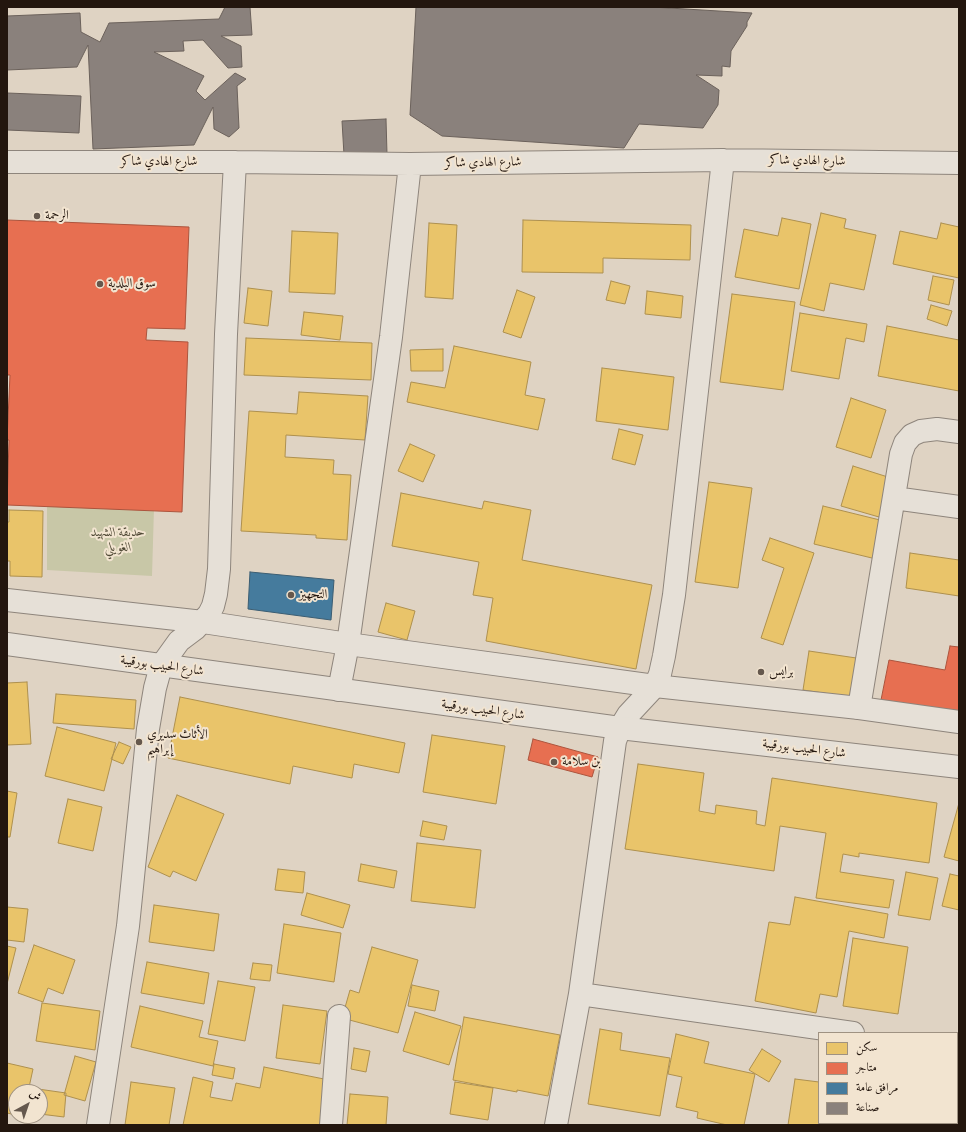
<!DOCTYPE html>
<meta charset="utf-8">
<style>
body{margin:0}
#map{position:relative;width:966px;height:1132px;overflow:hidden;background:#dfd3c3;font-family:"Libre Bodoni",Amiri,serif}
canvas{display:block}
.frame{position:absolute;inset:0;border:8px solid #23160e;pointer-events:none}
.legend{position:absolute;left:818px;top:1032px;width:140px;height:92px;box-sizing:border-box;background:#f2e4d0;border:1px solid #9f9282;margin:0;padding:5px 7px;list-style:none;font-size:12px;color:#23160e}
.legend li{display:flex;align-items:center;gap:8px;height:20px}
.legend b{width:20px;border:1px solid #9f9282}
.north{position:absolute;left:8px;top:1084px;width:40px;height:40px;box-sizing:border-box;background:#f2e4d0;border:1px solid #9f9282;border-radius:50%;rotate:40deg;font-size:11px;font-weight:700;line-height:16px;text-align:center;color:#23160e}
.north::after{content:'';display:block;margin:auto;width:14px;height:18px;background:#65584d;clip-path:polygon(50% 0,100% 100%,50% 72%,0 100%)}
</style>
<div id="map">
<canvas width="966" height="1132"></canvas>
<div class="frame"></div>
<ul class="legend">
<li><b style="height:11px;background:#e9c46a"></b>سكن</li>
<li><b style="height:11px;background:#e76f51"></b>متاجر</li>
<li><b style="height:11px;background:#457b9d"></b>مرافق عامة</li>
<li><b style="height:11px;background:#8a817c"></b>صناعة</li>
</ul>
<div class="north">ش</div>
</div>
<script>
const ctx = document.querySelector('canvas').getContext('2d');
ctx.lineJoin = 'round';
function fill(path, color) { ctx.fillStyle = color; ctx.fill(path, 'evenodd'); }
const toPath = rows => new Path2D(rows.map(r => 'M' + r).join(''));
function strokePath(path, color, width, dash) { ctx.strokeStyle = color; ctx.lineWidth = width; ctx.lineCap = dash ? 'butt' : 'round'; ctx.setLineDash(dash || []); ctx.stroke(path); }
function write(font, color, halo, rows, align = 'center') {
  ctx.font = font + ' "Libre Bodoni",Amiri,serif'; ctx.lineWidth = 4; ctx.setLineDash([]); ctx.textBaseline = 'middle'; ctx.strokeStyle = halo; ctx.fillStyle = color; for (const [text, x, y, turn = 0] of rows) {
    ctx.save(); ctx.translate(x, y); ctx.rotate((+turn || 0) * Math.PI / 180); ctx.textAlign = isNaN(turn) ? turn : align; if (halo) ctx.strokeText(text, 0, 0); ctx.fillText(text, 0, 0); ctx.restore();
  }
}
fill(toPath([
 [47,503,154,508,152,576,47,570]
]), '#c8c7a7');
const homes = toPath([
 [821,213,846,219,844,228,876,235,864,290,830,283,824,311,800,305,821,213],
 [782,218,811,224,799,289,735,277,744,229,778,236,782,218],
 [523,220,691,225,690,260,603,258,603,273,522,272,523,220],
 [429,223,457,225,453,299,425,297,429,223],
 [941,223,959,227,959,278,893,264,900,231,937,239,941,223],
 [292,231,338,233,335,294,289,292,292,231],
 [933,276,954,280,949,305,928,300,933,276],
 [611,281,630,286,625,304,606,300,611,281],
 [248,288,272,291,268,326,244,323,248,288],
 [517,290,535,297,521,338,503,332,517,290],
 [647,291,683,296,681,318,645,314,647,291],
 [732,294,795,302,783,390,720,382,732,294],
 [931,305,952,311,947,326,927,319,931,305],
 [304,312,343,316,340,340,301,335,304,312],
 [800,313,867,324,864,342,846,338,839,379,791,371,800,313],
 [887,326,959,340,959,391,878,376,887,326],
 [246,338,372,343,371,380,244,375,246,338],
 [454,346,531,362,525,395,545,399,538,430,407,402,411,382,445,388,454,346],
 [443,349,443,371,411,371,410,350,443,349],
 [602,368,674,377,668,430,596,421,602,368],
 [299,392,368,396,365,440,286,435,285,457,334,460,333,474,351,475,347,540,316,538,316,535,241,531,249,411,297,414,299,392],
 [851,398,886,410,871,458,836,447,851,398],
 [619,429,643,435,635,465,612,459,619,429],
 [410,444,435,455,423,482,398,471,410,444],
 [853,466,891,478,879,517,841,506,853,466],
 [709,482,752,488,738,588,695,582,709,482],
 [401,493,482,509,484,501,531,510,522,560,652,585,636,669,486,641,493,598,473,595,479,562,392,546,401,493],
 [823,506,884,521,876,559,814,544,823,506],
 [9,510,43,511,42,577,10,576,10,561,7,561,7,522,9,522,9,510],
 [770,538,814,553,783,645,761,638,784,568,762,560,770,538],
 [910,553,959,560,959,596,906,588,910,553],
 [386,603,415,611,407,640,378,632,386,603],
 [809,651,863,659,857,698,803,690,809,651],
 [27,682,31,744,7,745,7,683,27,682],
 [56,694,136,700,134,729,53,723,56,694],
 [180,697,405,743,399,773,354,764,352,778,293,766,290,784,168,758,180,697],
 [57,727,116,743,104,791,45,776,57,727],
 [432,735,505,746,496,804,423,792,432,735],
 [119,742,131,747,123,764,111,759,119,742],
 [638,764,704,773,699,811,715,814,716,805,757,811,756,824,765,826,772,778,937,803,929,863,859,853,859,857,843,854,840,872,894,880,889,908,816,898,826,833,780,826,774,871,625,849,638,764],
 [7,791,17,793,10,837,7,837,7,791],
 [177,795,224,814,196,881,173,871,170,877,148,867,177,795],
 [68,799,102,807,93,851,58,843,68,799],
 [959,803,959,861,944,857,959,803],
 [423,821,447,826,444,840,420,836,423,821],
 [417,843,481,850,475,908,411,901,417,843],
 [361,864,397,871,394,888,358,881,361,864],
 [278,869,305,872,303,893,275,890,278,869],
 [906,872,938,878,930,920,898,915,906,872],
 [950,874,959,876,959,910,942,906,950,874],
 [307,893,350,905,343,928,301,915,307,893],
 [795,897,888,914,884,938,849,931,837,997,820,994,816,1013,755,1001,769,922,790,925,795,897],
 [154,905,219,914,214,951,149,942,154,905],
 [7,907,28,909,24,942,7,940,7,907],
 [284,924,341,933,334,982,277,973,284,924],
 [853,938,908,947,898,1014,843,1006,853,938],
 [34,945,75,960,63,994,48,988,43,1002,18,993,34,945],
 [7,946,16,948,7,984,7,946],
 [372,947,418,960,398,1033,342,1018,350,990,359,993,372,947],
 [147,962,209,973,204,1004,141,993,147,962],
 [253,963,272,965,270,981,250,979,253,963],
 [218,981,255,987,245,1041,208,1034,218,981],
 [412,985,439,991,435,1011,408,1006,412,985],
 [42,1003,100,1011,95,1050,36,1041,42,1003],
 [283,1005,327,1011,320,1064,276,1058,283,1005],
 [140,1006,203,1021,199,1037,218,1041,213,1066,131,1047,140,1006],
 [415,1012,461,1026,449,1065,403,1051,415,1012],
 [464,1017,560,1035,548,1096,517,1090,517,1092,453,1080,464,1017],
 [600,1029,622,1033,620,1050,670,1058,660,1116,588,1104,600,1029],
 [676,1034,709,1042,704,1063,755,1074,744,1125,727,1125,697,1118,698,1112,676,1107,682,1077,668,1074,676,1034],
 [354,1048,370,1051,366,1072,351,1069,354,1048],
 [762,1049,781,1061,769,1082,749,1070,762,1049],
 [75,1056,96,1062,85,1101,64,1095,75,1056],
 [7,1063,33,1069,28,1092,16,1092,16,1115,7,1113,7,1063],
 [214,1064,235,1068,233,1079,212,1075,214,1064],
 [264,1067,329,1080,328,1125,183,1125,193,1077,213,1082,210,1097,232,1101,236,1083,260,1088,264,1067],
 [795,1079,819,1082,819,1123,835,1123,834,1125,788,1125,795,1079],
 [131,1082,175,1088,169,1125,125,1125,131,1082],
 [455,1082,493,1088,488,1120,450,1114,455,1082],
 [31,1088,66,1093,64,1117,40,1114,40,1092,31,1092,31,1088],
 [350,1094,388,1097,386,1125,347,1125,350,1094],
 [869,1123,915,1123,915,1125,868,1125,869,1123]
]);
fill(homes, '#e9c46a');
strokePath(homes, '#ae904e', 1);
const shops = toPath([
 [7,220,189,227,185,329,147,328,146,340,188,342,182,512,7,505,9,440,7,440,10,375,7,375,7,220],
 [950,646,959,647,959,714,881,700,889,660,945,670,950,646],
 [533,739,598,757,592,777,528,760,533,739]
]);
fill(shops, '#e76f51');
strokePath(shops, '#ac543d', 1);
const public = toPath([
 [250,572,334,580,331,620,248,609,250,572]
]);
fill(public, '#457b9d');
strokePath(public, '#3b5d72', 1);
const industry = toPath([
 [225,7,250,7,252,35,221,36,241,46,242,67,228,68,203,40,183,41,184,51,154,52,204,76,196,91,205,100,235,73,246,79,237,86,239,128,229,137,214,129,213,107,194,145,93,149,88,45,77,67,7,70,7,16,80,13,81,32,100,42,109,23,219,19,225,7],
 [416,7,652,7,752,13,747,22,747,26,731,51,730,67,722,66,722,76,696,75,719,90,718,105,703,128,639,124,624,148,442,136,410,115,416,7],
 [7,93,81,96,79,133,7,130,7,93],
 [386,119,387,154,344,155,342,121,386,119]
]);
fill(industry, '#8a817c');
strokePath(industry, '#6b615b', 1);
const minor = toPath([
 [7,162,235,162,410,164,723,160,959,163],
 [894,498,959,507],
 [339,690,348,644,391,337,410,164],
 [859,708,901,454,905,443,912,435,921,431,937,429,959,432],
 [580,994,853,1033],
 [957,1048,959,1048],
 [98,1125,128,926,148,729,155,688,161,666,179,641,195,629,209,614,213,606,216,594,219,569,226,334,235,162],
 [331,1125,339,1016],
 [556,1125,580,994,615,741,620,728,628,715,655,686,660,674,664,656,674,595,723,160],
 [959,1125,959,1123]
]);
const tertiary = toPath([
 [7,600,203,622,348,644,655,686,859,708,959,722],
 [7,644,620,728,959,767]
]);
strokePath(minor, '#8e857c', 24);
strokePath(tertiary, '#8e857c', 24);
strokePath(minor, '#e6e0d7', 22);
strokePath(tertiary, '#e6e0d7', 22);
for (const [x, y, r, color] of [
 [37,216,4,"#65584d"],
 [100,284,4,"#65584d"],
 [291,595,4,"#65584d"],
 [761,672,4,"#65584d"],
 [139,742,4,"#65584d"],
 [554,762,4,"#65584d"]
]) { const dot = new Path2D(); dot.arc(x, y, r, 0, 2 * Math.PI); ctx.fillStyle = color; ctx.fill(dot); strokePath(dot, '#f2e4d0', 1.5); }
write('13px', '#23160e', '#f2e4d0', [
 ["شارع الهادي شاكر",807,161,1],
 ["شارع الهادي شاكر",159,162],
 ["شارع الهادي شاكر",483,163,-1],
 ["شارع الحبيب بورقيبة",162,666,8],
 ["شارع الحبيب بورقيبة",483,710,8],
 ["شارع الحبيب بورقيبة",804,749,7]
]);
write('13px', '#23160e', '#f2e4d0', [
 ["الرحمة",45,216],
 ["سوق البلدية",108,284],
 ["التجهيز",299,595],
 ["برايس",769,672],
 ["الأثاث سديري",147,735],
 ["إبراهيم",147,750],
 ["بن سلامة",562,762]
], 'left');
write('italic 13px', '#4f4835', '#f2e4d0', [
 ["حديقة الشهيد",118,533],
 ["الغويلي",118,548]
]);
</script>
